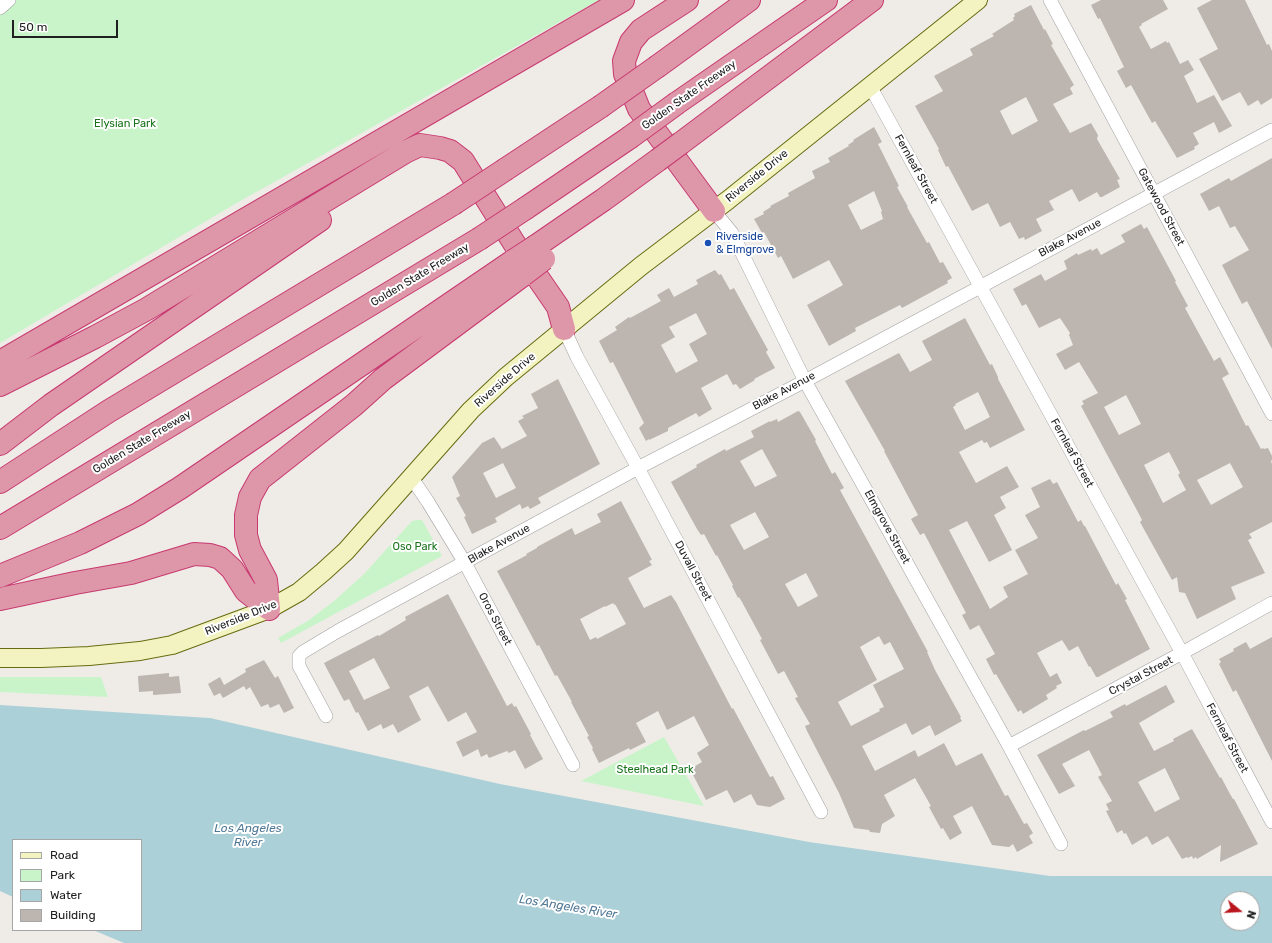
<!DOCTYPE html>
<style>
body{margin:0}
#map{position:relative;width:1272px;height:943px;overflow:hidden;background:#efece7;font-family:Rubik,sans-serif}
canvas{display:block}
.legend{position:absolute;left:12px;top:839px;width:130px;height:92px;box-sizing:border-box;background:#fff;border:1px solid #a6a6a6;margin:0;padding:5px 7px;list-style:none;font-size:12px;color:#202020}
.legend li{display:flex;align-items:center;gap:8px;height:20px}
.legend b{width:20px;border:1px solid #a6a6a6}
.north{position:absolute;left:1220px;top:891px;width:40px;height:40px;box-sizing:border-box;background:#fff;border:1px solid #a6a6a6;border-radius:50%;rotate:108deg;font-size:11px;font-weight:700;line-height:16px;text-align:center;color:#202020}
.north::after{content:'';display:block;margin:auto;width:14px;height:18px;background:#b9161e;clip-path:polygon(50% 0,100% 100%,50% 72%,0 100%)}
.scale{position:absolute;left:12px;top:20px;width:106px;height:18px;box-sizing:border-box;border:2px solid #202020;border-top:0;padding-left:5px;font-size:12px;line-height:14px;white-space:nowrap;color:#202020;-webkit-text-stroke:3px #fff;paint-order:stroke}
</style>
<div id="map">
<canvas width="1272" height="943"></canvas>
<ul class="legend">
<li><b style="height:5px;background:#f3f3c1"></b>Road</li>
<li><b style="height:11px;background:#c9f4ca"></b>Park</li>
<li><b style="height:11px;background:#acd0d8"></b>Water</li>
<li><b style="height:11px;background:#bcb5b0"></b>Building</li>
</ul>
<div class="north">N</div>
<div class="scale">50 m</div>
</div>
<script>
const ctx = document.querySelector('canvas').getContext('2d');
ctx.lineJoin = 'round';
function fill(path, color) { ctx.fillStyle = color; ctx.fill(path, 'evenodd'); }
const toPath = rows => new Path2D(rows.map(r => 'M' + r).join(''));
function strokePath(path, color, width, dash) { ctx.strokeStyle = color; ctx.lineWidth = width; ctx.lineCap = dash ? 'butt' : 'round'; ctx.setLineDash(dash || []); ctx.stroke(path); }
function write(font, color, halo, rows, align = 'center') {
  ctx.font = font + ' Rubik,sans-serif'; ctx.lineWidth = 4; ctx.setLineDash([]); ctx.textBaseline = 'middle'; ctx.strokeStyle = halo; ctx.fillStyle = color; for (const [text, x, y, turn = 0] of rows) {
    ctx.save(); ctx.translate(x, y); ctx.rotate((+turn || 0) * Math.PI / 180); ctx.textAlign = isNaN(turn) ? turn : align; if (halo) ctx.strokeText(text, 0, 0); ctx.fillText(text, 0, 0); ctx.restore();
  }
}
fill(toPath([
 [0,0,599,0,235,204,0,343],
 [417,520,422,520,442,556,281,643,278,638,309,620,334,601,364,574,412,521],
 [0,677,101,677,108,697,0,692],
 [664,737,704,806,581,781]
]), '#c9f4ca');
fill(toPath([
 [0,705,210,718,500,784,809,842,1050,876,1272,876,1272,943,124,943,93,930,141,930,141,840,13,840,13,897,0,891],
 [1228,899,1252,899,1252,923,1228,923]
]), '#acd0d8');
fill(toPath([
 [1101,0,1163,0,1168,9,1141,24,1142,25,1139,27,1151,49,1166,41,1167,43,1169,42,1180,64,1188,60,1194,70,1184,76,1197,103,1214,95,1232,126,1219,133,1214,122,1193,133,1199,144,1194,147,1195,149,1177,158,1155,121,1152,123,1131,85,1126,88,1117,71,1124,67,1100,18,1098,19,1091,5],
 [1212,0,1245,0,1267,45,1269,44,1272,51,1272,98,1261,105,1258,100,1248,106,1240,92,1222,101,1199,59,1218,49,1197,8],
 [1031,5,1044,30,1045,29,1053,44,1051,45,1074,85,1070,88,1073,94,1053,104,1070,133,1091,123,1098,135,1097,139,1120,179,1117,180,1120,187,1102,197,1100,197,1097,192,1079,202,1072,189,1049,201,1054,210,1036,219,1042,231,1025,240,1024,237,1019,239,1010,222,1000,227,988,203,972,211,948,166,946,167,938,150,939,149,915,106,943,91,934,76,973,55,970,49,994,36,992,34,1014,20,1013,18,1015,16,1014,14],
 [1026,97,1038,121,1012,135,1000,111],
 [874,127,882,142,878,144,899,186,897,187,908,207,907,207,927,243,929,242,940,263,943,262,952,278,947,281,948,283,902,308,900,305,855,328,856,331,829,346,807,305,843,285,829,260,793,279,781,256,778,258,764,232,762,233,754,219,764,214,763,212,771,207,770,206,789,196,788,193,815,178,812,171,830,162,828,158,849,146,848,145,854,141,853,140],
 [874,191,882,211,881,212,883,219,861,230,848,205],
 [1272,158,1272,349,1247,301,1242,304,1222,265,1249,250,1235,226,1230,228,1219,206,1209,211,1200,194,1229,178,1231,181],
 [1141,224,1144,229,1147,227,1176,281,1175,282,1188,306,1185,308,1214,361,1220,357,1229,374,1222,378,1246,426,1248,425,1261,449,1263,448,1264,449,1268,448,1272,456,1272,460,1271,461,1272,464,1272,522,1249,534,1252,538,1248,540,1265,573,1231,587,1236,599,1197,619,1185,593,1179,592,1177,577,1172,580,1140,522,1142,520,1140,516,1081,406,1084,404,1082,401,1098,393,1079,362,1065,370,1056,354,1073,345,1069,335,1070,333,1060,318,1039,328,1026,304,1022,306,1013,289,1041,274,1045,281,1067,269,1064,261,1077,253,1078,255,1091,249,1092,251,1097,248,1101,255,1125,242,1121,235],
 [1126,395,1141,424,1119,435,1104,407],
 [1169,452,1180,473,1178,475,1186,490,1163,503,1144,465],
 [1230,463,1243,487,1211,505,1197,480],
 [715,270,719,275,721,274,730,290,734,288,768,350,766,352,775,368,754,379,755,380,740,389,736,384,733,385,727,374,701,388,712,409,699,417,696,413,668,428,668,431,649,440,649,439,646,441,639,428,644,423,613,362,610,363,599,341,617,330,615,327,629,317,630,318,661,301,657,295,669,288,674,297,698,284,696,280],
 [696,313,707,334,689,344,698,361,676,373,661,345,675,337,669,327],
 [965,318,990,365,992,364,998,377,998,379,1025,430,990,448,987,442,984,443,982,440,959,452,976,483,1007,466,1019,487,1000,497,1006,508,994,515,1012,550,989,562,967,521,949,530,990,609,1008,597,1003,587,1028,574,1015,550,1038,538,1025,515,1040,507,1031,488,1050,479,1053,484,1057,482,1078,522,1081,520,1084,526,1085,526,1116,585,1118,583,1127,599,1125,600,1150,649,1098,677,1096,677,1090,666,1089,667,1078,646,1069,651,1062,640,1037,653,1050,677,1057,673,1062,683,1056,686,1057,688,1046,695,1048,699,1023,714,1021,710,1018,712,996,674,994,675,986,659,995,654,979,625,970,630,962,615,966,613,924,533,920,535,911,519,918,515,884,451,885,451,845,381,899,353,910,372,932,360,922,341],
 [978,392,990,417,965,430,953,407,956,405,955,404],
 [558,379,600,464,538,498,541,503,530,509,528,506,522,509,520,504,495,518,497,522,472,534,464,517,466,516,456,498,460,496,452,477,482,443,494,437,502,449,527,436,518,421,524,418,522,416,538,408,531,394],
 [503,463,516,488,496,498,483,473],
 [798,411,800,412,816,440,815,441,832,474,835,472,844,488,840,490,928,652,927,652,935,670,961,717,960,718,962,721,935,736,930,725,912,735,906,723,862,746,875,771,915,750,918,757,944,743,956,766,982,753,1005,796,1008,795,1024,824,1027,823,1033,833,1029,836,1033,843,1017,852,1013,844,1009,847,992,845,972,806,953,816,962,833,950,840,943,828,941,829,929,807,931,806,915,778,884,795,895,816,882,824,880,833,870,832,869,830,854,828,839,793,807,731,805,726,810,724,795,698,798,697,784,671,778,674,760,640,762,639,742,602,739,597,738,598,732,586,733,585,717,555,716,556,704,534,701,535,697,529,671,482,697,467,696,465,725,449,726,451,754,437,751,431,770,421,770,422,777,419,778,422],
 [762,449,777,476,755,487,740,461],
 [755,512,769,537,744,550,730,525],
 [806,573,818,596,798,607,785,584],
 [879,636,884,645,890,642,904,669,873,685,884,707,879,709,880,711,851,726,838,702,877,680,860,647],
 [621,501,652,560,649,561,652,565,628,578,644,608,671,595,676,602,732,709,733,708,770,777,773,776,785,799,770,807,757,805,751,794,734,803,727,790,706,800,690,769,702,762,697,753,709,745,694,716,667,730,658,711,636,723,646,742,630,750,629,748,599,763,592,749,593,748,587,737,589,736,571,702,572,702,557,675,555,676,539,645,537,646,497,571,527,555,526,554,537,548,537,547,572,528,575,535,601,522,597,514],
 [613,603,614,605,615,604,626,624,597,639,596,637,590,640,580,619,605,606,605,607],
 [448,594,507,706,512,703,514,707,516,706,531,734,530,735,543,759,525,769,515,750,509,753,507,751,489,758,487,754,481,757,478,749,463,757,456,742,477,732,466,712,448,722,428,686,409,696,421,720,398,733,393,724,383,729,381,724,368,731,358,712,356,713,349,699,344,701,327,669,324,663,378,635,379,636,406,620,405,617],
 [374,658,390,688,364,700,349,671],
 [1272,637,1272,761,1236,690,1233,692,1219,664,1221,662,1219,659,1234,651,1233,649,1246,642,1250,649],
 [264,660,275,678,278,676,294,708,284,713,279,704,270,708,268,704,261,707,250,687,246,690,244,686,223,698,220,693,214,696,208,684,220,677,224,685,246,672,245,669],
 [169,673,169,677,179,676,181,693,153,695,153,691,139,692,138,676],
 [1166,685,1175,702,1139,723,1154,751,1174,741,1173,739,1192,729,1220,778,1221,777,1230,794,1233,799,1234,799,1258,844,1220,862,1221,845,1197,859,1196,857,1193,859,1192,856,1188,858,1187,857,1182,859,1168,836,1152,845,1147,836,1132,845,1126,833,1124,834,1122,830,1117,833,1106,811,1109,810,1106,804,1112,801,1098,777,1102,775,1089,750,1062,764,1075,786,1059,794,1037,755,1084,730,1085,731,1113,717,1110,712,1125,704,1126,706],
 [1165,768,1180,799,1155,812,1138,782]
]), '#bcb5b0');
const minor = toPath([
 [1050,0,1272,414],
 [0,8,9,0],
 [870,86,1182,653,1272,822],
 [714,211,732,233,805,381,1009,746,1061,844],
 [564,329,577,357,638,468,821,812],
 [411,477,428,502,465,563,573,765],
 [326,716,299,666,299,656,303,652,338,631,638,468,805,381,1272,130],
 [1009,746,1182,653,1272,603]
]);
const secondary = toPath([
 [0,658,41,658,89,656,140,651,172,645,269,609,299,592,323,572,346,551,471,410,506,377,641,266,728,200,978,0]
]);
const motorway = toPath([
 [687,0,641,30,631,42,624,61,625,74,639,109,714,211],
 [658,66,749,0],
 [677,103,826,0],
 [681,143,872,0],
 [506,169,600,107],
 [526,208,629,138],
 [536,246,603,200,658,160],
 [0,362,623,0],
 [0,385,95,337,147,309,405,152,420,145,440,148,450,151,463,161,514,243,558,307,564,329],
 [0,444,51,405,320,220],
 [0,482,109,411,453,204],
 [0,528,479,239],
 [0,576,80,543,138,514,180,488,513,261],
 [0,599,75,583,131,573,194,554,210,555,220,558,232,569,246,591,269,609],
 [269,609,266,580,250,550,246,535,246,515,250,497,260,479,354,405,383,379,523,275]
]);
strokePath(minor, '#a1a1a1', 14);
strokePath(secondary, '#676c11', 20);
strokePath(motorway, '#c83971', 24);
strokePath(minor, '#fff', 13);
strokePath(secondary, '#f3f3c1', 18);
strokePath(motorway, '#de97a8', 22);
const motorwayBridge = toPath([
 [600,107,658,66],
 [629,138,677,103],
 [658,160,681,143],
 [453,204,506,169],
 [479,239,526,208],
 [513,261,536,246],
 [523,275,544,259]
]);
strokePath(motorwayBridge, '#c83971', 24, []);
strokePath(motorwayBridge, '#de97a8', 22);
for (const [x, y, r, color] of [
 [708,243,4,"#1a4fb4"]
]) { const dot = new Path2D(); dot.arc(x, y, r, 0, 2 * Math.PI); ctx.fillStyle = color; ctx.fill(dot); strokePath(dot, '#fff', 1.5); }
write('11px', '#202020', '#fff', [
 ["Golden State Freeway",689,95,-35],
 ["Fernleaf Street",916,169,61],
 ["Riverside Drive",757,176,-39],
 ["Gatewood Street",1161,207,62],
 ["Blake Avenue",1070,238,-28],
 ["Golden State Freeway",420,275,-31],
 ["Riverside Drive",505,380,-41],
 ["Blake Avenue",784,391,-28],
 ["Golden State Freeway",142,442,-31],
 ["Fernleaf Street",1072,453,61],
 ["Elmgrove Street",887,527,61],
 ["Blake Avenue",499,544,-29],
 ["Duvall Street",693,571,62],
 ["Riverside Drive",241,618,-22],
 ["Oros Street",495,619,62],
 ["Crystal Street",1141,676,-28],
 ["Fernleaf Street",1227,738,62]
]);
write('11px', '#18731b', '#fff', [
 ["Elysian Park",125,124],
 ["Oso Park",415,547],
 ["Steelhead Park",655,770]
]);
write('11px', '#164399', '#fff', [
 ["Riverside",716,237],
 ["& Elmgrove",716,250]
], 'left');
write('italic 12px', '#4f7796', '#fff', [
 ["Los Angeles",248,829],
 ["River",248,843],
 ["Los Angeles River",568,907,9]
]);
</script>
